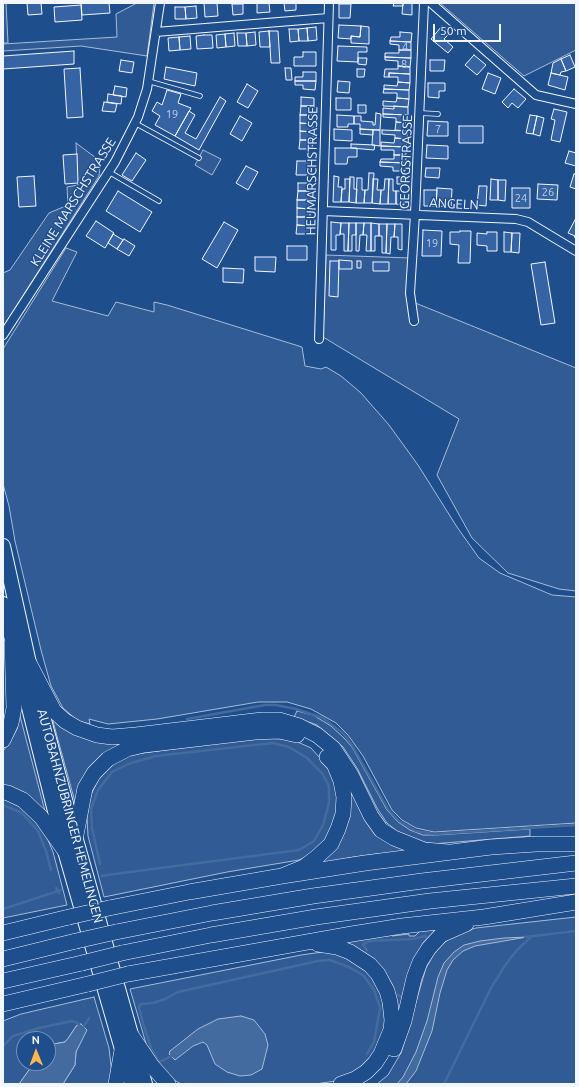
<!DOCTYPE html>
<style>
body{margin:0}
#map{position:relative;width:579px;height:1087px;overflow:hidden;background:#1f4e8c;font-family:Ubuntu,sans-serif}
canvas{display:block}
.frame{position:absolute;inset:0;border:4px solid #f2f6ff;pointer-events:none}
.north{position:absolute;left:16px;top:1031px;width:40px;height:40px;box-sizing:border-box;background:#1f4e8c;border:1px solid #7391ba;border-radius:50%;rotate:359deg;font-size:11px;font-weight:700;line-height:16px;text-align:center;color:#f2f6ff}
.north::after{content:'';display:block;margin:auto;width:14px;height:18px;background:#ffb74d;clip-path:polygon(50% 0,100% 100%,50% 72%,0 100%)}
.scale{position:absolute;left:433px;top:24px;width:68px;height:18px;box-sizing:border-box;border:2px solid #f2f6ff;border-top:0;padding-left:5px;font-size:12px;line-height:14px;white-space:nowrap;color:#f2f6ff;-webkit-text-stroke:3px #1f4e8c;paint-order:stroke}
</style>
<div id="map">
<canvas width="579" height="1087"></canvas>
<div class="frame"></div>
<div class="north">N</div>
<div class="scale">50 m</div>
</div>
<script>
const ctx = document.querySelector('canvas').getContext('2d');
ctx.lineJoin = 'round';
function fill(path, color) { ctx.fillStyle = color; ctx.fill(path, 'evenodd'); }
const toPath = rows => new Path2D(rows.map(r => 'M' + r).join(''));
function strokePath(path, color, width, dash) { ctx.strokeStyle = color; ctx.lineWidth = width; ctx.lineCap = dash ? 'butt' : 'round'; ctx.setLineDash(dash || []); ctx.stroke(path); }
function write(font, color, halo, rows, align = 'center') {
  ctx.font = font + ' Ubuntu,sans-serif'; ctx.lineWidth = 3; ctx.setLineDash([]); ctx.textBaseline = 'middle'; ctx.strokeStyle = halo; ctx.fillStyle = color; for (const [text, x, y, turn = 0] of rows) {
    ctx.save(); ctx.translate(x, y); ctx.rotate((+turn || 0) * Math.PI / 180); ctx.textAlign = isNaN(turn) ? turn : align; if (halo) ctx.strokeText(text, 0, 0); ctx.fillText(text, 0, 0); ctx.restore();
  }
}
const built = toPath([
 [3,3,6,3,8,43,3,43,3,3],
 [137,3,154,3,147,56,81,46,3,51,3,44,117,37,116,14,137,3],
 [440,3,576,3,576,50,524,76,440,3],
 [76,143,96,158,100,166,99,176,3,327,3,273,10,270,49,213,68,205,67,187,78,185,76,143],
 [203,150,221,159,212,175,195,165,203,150],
 [66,248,77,252,52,301,108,316,116,302,154,312,154,302,167,305,302,347,305,366,321,369,326,367,341,376,361,393,389,425,418,465,457,527,479,558,500,573,552,595,576,597,576,823,434,832,416,828,402,820,392,810,363,756,348,735,336,723,311,709,287,702,258,702,157,719,108,724,89,719,90,724,78,721,63,708,51,686,41,650,15,541,9,506,3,484,3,349,66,248],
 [326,255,410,258,408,300,576,368,576,591,559,589,508,573,472,538,437,475,459,419,323,337,326,255],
 [297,711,313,715,331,726,344,738,352,747,387,810,398,822,410,830,423,835,436,835,530,829,530,836,432,844,412,839,401,834,387,823,377,808,357,768,343,747,317,725,294,717,297,711],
 [51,714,125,741,75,802,51,714],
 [20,716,45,811,3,786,3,751,9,744,17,729,20,716],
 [253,738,291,739,311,748,328,767,336,786,339,805,334,825,324,842,315,852,299,860,227,872,104,897,88,836,87,817,90,797,101,774,116,761,129,755,253,738],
 [347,781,354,791,412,851,384,856,377,854,348,858,346,863,315,868,332,850,347,781],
 [3,797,24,807,43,828,53,852,67,905,3,918,3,797],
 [576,917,576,1084,377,1084,388,1075,401,1053,426,968,438,947,456,934,476,928,576,917],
 [447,926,398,1016,396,997,392,984,379,964,367,954,352,946,342,943,390,933,392,936,409,934,409,936,415,936,422,929,447,926],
 [330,951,343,953,376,979,386,1005,384,1035,366,1065,336,1081,315,1084,181,1084,169,1077,147,1047,130,989,301,955,330,951],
 [94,997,109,1048,112,1074,111,1084,63,1084,75,1065,76,1052,79,1045,77,1025,69,1037,65,1042,48,1045,48,1039,24,1039,24,1063,34,1063,19,1084,3,1084,3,1021,21,1014,94,997]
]);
fill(built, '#305b95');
strokePath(built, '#a8bbd7', 1);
const water = toPath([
 [527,937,475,946,463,951,453,960,447,970,440,993,432,1031,416,1071,406,1084,397,1084,403,1077,416,1052,427,1021,438,977,444,963,454,952,464,945,480,941,504,938,527,937],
 [241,1016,254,1020,265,1034,268,1045,262,1069,251,1075,240,1076,227,1072,215,1064,207,1045,203,1042,193,1046,175,1060,169,1054,170,1051,198,1029,218,1019,241,1016],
 [81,1024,87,1030,76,1052,75,1065,63,1084,19,1084,34,1063,48,1063,48,1045,65,1042,69,1037,77,1025,81,1024]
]);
fill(water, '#446ba0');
strokePath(water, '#a8bbd7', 1);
strokePath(toPath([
 [187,719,265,705,276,705,296,709,323,718,344,734,352,745,388,809,399,821,416,831,435,834,576,825],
 [3,805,22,813,38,831,46,851,51,870],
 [100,864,92,828,91,809,98,790,112,772,128,764,156,756,273,743,289,747,307,758,322,773,329,786,329,803,323,825,314,841,299,850,107,875,102,876],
 [59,893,58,891,61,890],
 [3,909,58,891,56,888],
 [525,937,576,931],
 [367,950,363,944,370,941,413,939,425,936,427,938,422,945],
 [397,994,401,997,403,994],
 [82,1029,89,1018],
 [3,1046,13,1036,39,1028,72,1021,78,1023,80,1027],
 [172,1056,159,1062,151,1048,143,1023,139,1007,141,1004,153,1003,165,999,178,992,318,961,330,960,351,968,364,976,374,990,380,1008,374,1042,367,1054],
 [444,1084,491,988,506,964,517,950,531,937]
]), '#446ba0', 2.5);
const building = toPath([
 [27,3,41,3,42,14,28,15,27,3],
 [81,3,109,3,110,13,82,15,81,3],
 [204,3,217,3,218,16,205,17,204,3],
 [257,3,269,3,270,12,257,13,257,3],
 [284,3,296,3,296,10,285,11,284,3],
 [394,3,403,3,403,6,393,6,394,3],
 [403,3,412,3,412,15,402,14,403,3],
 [232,4,243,4,243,14,233,15,232,4],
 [339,4,351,4,350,18,339,18,339,4],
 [81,5,82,20,55,22,54,7,81,5],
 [196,6,197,18,186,19,185,7,196,6],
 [175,7,185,7,186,19,175,19,175,7],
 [339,25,361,26,360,37,351,36,351,39,338,38,339,25],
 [361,26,369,27,369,44,351,43,351,36,360,37,361,26],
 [442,26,450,33,444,39,453,47,448,53,431,39,442,26],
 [316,27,317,40,308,41,307,28,316,27],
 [307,28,308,41,299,41,298,29,307,28],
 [289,29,298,29,299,41,290,42,289,29],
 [269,31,270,47,260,47,259,32,269,31],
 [269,31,278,31,280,63,271,63,269,31],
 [255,32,256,45,247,46,246,33,255,32],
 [400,32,412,33,411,42,390,41,391,37,400,37,400,32],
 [234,33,235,46,226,47,225,34,234,33],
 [237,33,246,33,247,46,238,46,237,33],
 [225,34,226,47,217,48,216,35,225,34],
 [204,35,212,35,213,48,197,49,196,36,204,35],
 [190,36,191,49,180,50,179,37,190,36],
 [179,37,180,50,169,51,168,38,179,37],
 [390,41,411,42,411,50,399,50,399,45,390,44,390,41],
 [338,46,367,47,367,52,358,52,358,62,337,61,338,46],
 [399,50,411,50,411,58,385,57,385,53,399,53,399,50],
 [74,51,74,64,3,69,3,56,74,51],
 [303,52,316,52,316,66,294,66,294,57,303,57,303,52],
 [474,55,486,65,477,75,465,65,474,55],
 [570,55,575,67,566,71,561,59,570,55],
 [385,57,411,58,410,67,398,66,398,61,385,60,385,57],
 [358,58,367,58,366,65,358,64,358,58],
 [561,59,566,71,561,72,560,75,551,73,553,63,561,59],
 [121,60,134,62,132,73,119,71,121,60],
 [430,60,445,60,444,71,430,71,430,60],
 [398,66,410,67,410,74,389,73,389,77,384,77,385,69,398,69,398,66],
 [166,67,197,73,195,86,164,79,166,67],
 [80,68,83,117,67,118,64,69,80,68],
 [285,68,291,68,292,80,286,80,285,68],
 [357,69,365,69,364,77,357,77,357,69],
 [303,72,316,72,316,81,295,81,295,77,303,77,303,72],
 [389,73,410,74,410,83,398,82,398,77,389,77,389,73],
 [488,73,501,78,495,94,482,89,488,73],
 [551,73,568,77,565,90,548,85,551,73],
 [295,81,316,81,315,90,303,89,303,85,295,85,295,81],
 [338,81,350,82,349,93,337,92,338,81],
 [398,82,410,83,409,90,384,89,384,85,397,86,398,82],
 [428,83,445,83,445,91,439,91,439,98,428,97,428,83],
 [247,84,258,91,248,108,237,102,247,84],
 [115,86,127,88,126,97,113,95,115,86],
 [384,89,409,90,409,99,397,98,397,93,383,93,384,89],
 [514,89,526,99,518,108,512,103,508,108,502,102,514,89],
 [167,90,181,94,178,103,191,108,175,136,155,125,160,116,152,111,157,102,162,105,167,90],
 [108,94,122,96,121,104,107,102,108,94],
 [220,97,226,101,199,150,175,136,189,111,195,115,185,133,196,139,220,97],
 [301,97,314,98,314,106,301,106,301,97],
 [336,98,351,98,351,110,336,110,336,98],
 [397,98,409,99,408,107,383,106,383,101,396,102,397,98],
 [104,102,117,104,115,112,102,111,104,102],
 [358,105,366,105,366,113,358,113,358,105],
 [301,106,314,106,313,115,300,115,301,106],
 [394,106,408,107,408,115,383,114,383,108,394,109,394,106],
 [554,109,567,112,560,142,551,140,555,120,551,119,554,109],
 [376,113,381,114,380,130,360,129,360,124,354,124,354,116,361,116,361,121,373,122,373,125,375,125,376,113],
 [383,114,408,115,407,123,396,122,396,118,383,117,383,114],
 [300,115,313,115,313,124,300,123,300,115],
 [337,115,354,116,354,124,348,124,348,127,337,127,337,115],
 [530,115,537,116,533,134,526,133,530,115],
 [240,116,252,123,242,141,230,134,240,116],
 [537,116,544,118,540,136,533,134,537,116],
 [428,121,448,122,448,136,427,136,428,121],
 [396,122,407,123,407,131,395,130,396,122],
 [300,123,313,124,313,132,300,131,300,123],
 [459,126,483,126,483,143,459,143,459,126],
 [334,129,352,130,352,141,334,140,334,129],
 [360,129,373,130,373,135,360,134,360,129],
 [373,130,380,130,380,146,372,145,373,130],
 [382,130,407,131,407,139,395,138,395,135,382,134,382,130],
 [300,131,313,132,313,140,300,140,300,131],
 [395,138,407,139,406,147,381,146,381,142,394,143,395,138],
 [300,140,313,140,312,149,299,149,300,140],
 [351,144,375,145,374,150,351,148,351,144],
 [427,145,448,146,448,159,426,158,427,145],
 [381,146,406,147,406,155,394,155,394,150,381,150,381,146],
 [335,148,357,148,357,157,348,157,347,164,335,164,335,148],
 [569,151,576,153,576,166,565,163,569,151],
 [136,153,146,160,132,181,122,175,136,153],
 [77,154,78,183,65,184,63,155,77,154],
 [394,155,406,155,406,163,380,162,381,159,394,159,394,155],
 [297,161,312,161,311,175,296,175,297,161],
 [380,162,406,163,405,171,393,171,393,167,380,166,380,162],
 [246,166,258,172,248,190,236,183,246,166],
 [426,168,440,168,439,178,425,177,426,168],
 [369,173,374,173,372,203,364,203,365,190,368,190,369,173],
 [574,174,576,174,576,189,570,187,574,174],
 [34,176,36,206,19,207,17,177,34,176],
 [334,176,339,177,338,187,342,187,341,202,333,202,334,176],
 [350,177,354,177,354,189,357,189,356,203,349,202,350,177],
 [397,177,404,177,404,184,397,184,397,177],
 [357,178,362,178,362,190,365,190,364,203,356,203,357,178],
 [345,179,350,179,349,202,341,202,342,189,345,189,345,179],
 [373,179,378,179,377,190,381,190,380,204,372,203,373,179],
 [385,179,389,179,388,204,380,204,381,190,384,190,385,179],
 [389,179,393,179,393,191,396,191,396,204,388,204,389,179],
 [491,179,498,180,498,200,490,200,491,179],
 [498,180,506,180,505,201,498,200,498,180],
 [298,183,311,183,311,191,298,191,298,183],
 [538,184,558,185,557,200,537,199,538,184],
 [479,186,487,186,486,206,477,205,479,186],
 [437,188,452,189,451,207,436,206,437,188],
 [512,188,530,188,530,208,512,208,512,188],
 [424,190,437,190,436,206,424,206,424,190],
 [118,191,152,212,140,232,106,211,118,191],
 [298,191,311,191,311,200,297,200,298,191],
 [396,191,404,191,404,205,396,204,396,191],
 [297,200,311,200,310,209,297,208,297,200],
 [297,208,310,209,310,217,297,217,297,208],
 [297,217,310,217,310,226,297,225,297,217],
 [575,220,576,221,576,238,574,237,575,236,568,233,575,220],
 [96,221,114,233,105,248,86,236,96,221],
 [224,222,238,230,217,268,202,259,224,222],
 [331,222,341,223,340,235,336,235,336,250,331,250,331,222],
 [341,223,349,223,348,251,344,251,344,234,340,234,341,223],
 [349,223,356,223,356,235,352,235,352,251,348,251,349,223],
 [356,223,364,223,363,235,360,235,359,251,356,251,356,223],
 [364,223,371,223,371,251,366,251,367,235,363,235,364,223],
 [371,223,379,224,379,236,375,236,375,251,371,251,371,223],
 [379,224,387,224,386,253,382,253,382,236,379,236,379,224],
 [387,224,395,224,394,237,391,237,390,254,386,253,387,224],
 [395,224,402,224,402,250,398,249,398,237,394,237,395,224],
 [297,225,310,226,310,234,296,234,297,225],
 [423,230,442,231,441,256,422,256,423,230],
 [460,231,471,231,470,263,458,263,459,245,450,244,450,232,460,232,460,231],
 [487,232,497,232,497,251,487,251,487,246,477,245,477,233,487,234,487,232],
 [504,232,512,233,511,252,504,252,504,232],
 [512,233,520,233,519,253,511,252,512,233],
 [113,234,123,240,117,249,108,243,113,234],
 [124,239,135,246,129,256,117,249,124,239],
 [287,246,307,246,307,260,287,260,287,246],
 [255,257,276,257,275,272,255,271,255,257],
 [339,260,352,261,352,269,339,269,339,260],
 [330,261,339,261,338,297,329,296,330,261],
 [357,261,361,261,361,268,357,268,357,261],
 [373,262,389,262,389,271,373,271,373,262],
 [545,262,555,323,541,325,531,264,545,262],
 [223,268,244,269,243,283,223,282,223,268]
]);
fill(building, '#3563a3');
strokePath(building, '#f2f6ff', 1);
const service = toPath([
 [148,81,200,96],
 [420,113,438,114],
 [135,123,199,158],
 [109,172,159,201]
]);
const minor = toPath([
 [431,3,536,95,576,104],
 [156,32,328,18],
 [323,211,516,219,528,222,576,251],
 [414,321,410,293,415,214,424,3],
 [3,335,115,162,138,117,147,89,160,3],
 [319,339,329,3]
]);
const trunk = toPath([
 [3,546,29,663,69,815,145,1084],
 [3,604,65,851,132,1084]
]);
const motorway = toPath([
 [29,663,54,711,65,721,77,728,97,735,112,737,136,735,262,720,279,720,299,726,317,735,333,748,351,775,371,816,381,830,394,838,424,850,448,852],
 [3,740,11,723,14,708,12,642],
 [3,792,8,793,23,800,41,817,65,851],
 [75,840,85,788,94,773,108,759,127,749,144,745,255,732,279,731,297,735],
 [282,876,304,867,317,857,331,844,338,829,343,814,344,797,341,781,334,764,327,757],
 [109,908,189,892,282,876,365,863,491,847,536,844,576,844],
 [116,932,212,913,313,896,422,881,576,863],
 [3,933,69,917],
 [318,944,337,947,350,952,370,965,378,974,387,991,390,1002,392,1020,391,1030,381,1054,375,1063,366,1072,355,1079,341,1084],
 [122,953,211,935,316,917,430,901,576,886],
 [3,959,76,941],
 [128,974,352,934,402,926,484,917,576,902],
 [3,981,82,963],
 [3,1004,88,984],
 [131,1035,152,1066,168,1084],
 [394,1049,404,1021,414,978,420,962,429,948,441,935,466,924],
 [116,1084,122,1050]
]);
strokePath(service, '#f2f6ff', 5.5);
strokePath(minor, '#f2f6ff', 10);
strokePath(trunk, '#f2f6ff', 16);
strokePath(motorway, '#f2f6ff', 16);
strokePath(service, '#1f4e8c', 4);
strokePath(minor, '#1f4e8c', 8);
strokePath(trunk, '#1f4e8c', 14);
strokePath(motorway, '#1f4e8c', 15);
const motorwayBridge = toPath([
 [69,917,109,908],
 [76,941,116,932],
 [82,963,122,953],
 [88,984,128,974]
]);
strokePath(motorwayBridge, '#f2f6ff', 16, []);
strokePath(motorwayBridge, '#1f4e8c', 15);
write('11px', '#c3d1e8', null, [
 ["4",405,47],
 ["8",404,64],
 ["19",172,114],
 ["7",438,129],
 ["26",548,192],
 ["24",521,198],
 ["19",432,243]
]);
write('13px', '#f2f6ff', '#1f4e8c', [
 ["GEORGSTRASSE",406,162,-88],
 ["HEUMARSCHSTRASSE",312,171,-89],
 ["KLEINE MARSCHSTRASSE",73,202,-58],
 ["ANGELN",454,204,3],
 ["AUTOBAHNZUBRINGER HEMELINGEN",70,816,75]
]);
</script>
